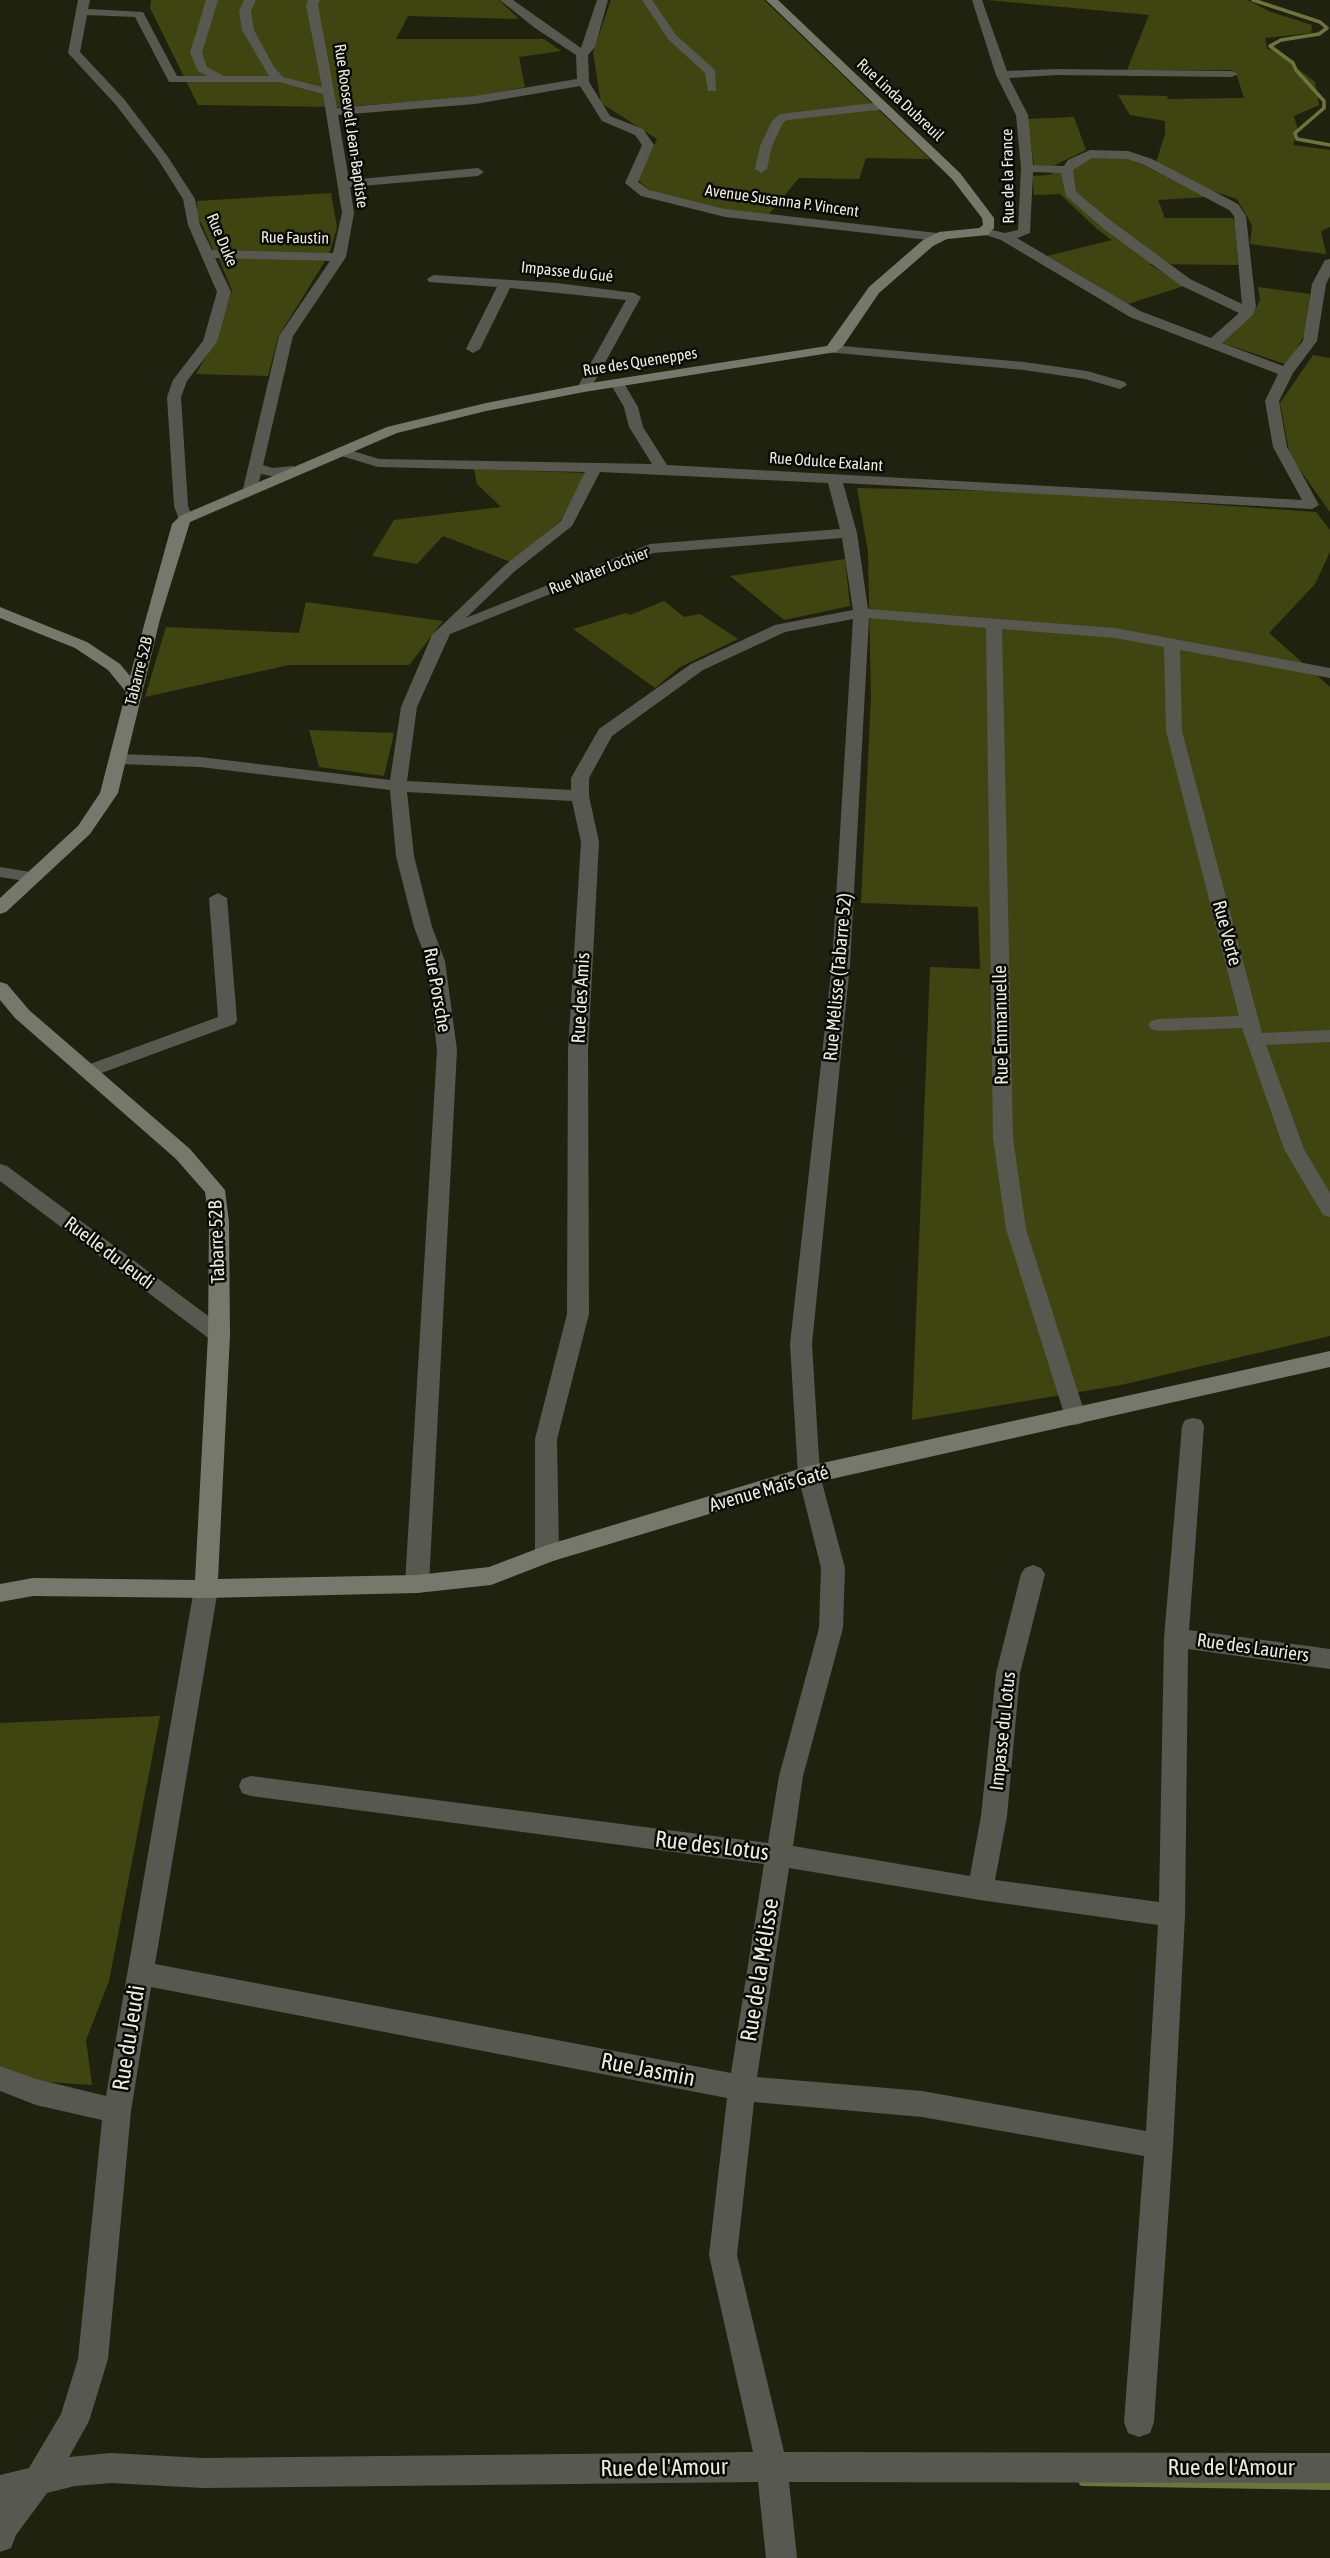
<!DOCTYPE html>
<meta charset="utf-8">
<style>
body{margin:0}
canvas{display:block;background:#202210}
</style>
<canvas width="1330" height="2558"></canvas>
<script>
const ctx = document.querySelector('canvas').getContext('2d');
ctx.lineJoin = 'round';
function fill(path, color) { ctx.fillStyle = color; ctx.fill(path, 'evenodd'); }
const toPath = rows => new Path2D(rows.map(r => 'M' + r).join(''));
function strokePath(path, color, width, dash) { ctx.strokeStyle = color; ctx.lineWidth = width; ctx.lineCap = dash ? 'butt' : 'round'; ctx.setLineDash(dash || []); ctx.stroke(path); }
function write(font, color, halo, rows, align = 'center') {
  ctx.font = font + ' "Asap Condensed",sans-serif'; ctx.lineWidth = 5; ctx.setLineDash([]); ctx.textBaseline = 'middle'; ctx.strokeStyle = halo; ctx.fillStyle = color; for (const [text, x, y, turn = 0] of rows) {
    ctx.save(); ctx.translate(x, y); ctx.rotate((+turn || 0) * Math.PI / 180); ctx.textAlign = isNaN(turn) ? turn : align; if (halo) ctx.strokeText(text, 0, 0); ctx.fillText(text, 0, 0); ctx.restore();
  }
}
fill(toPath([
 [151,0,499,0,519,19,408,16,396,39,544,39,561,51,519,57,525,87,469,98,339,107,198,105,150,8],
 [611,0,764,0,930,159,866,158,859,179,799,178,769,214,729,210,650,191,638,180,657,139,601,103,593,52],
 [987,0,1247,0,1271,12,1312,25,1311,33,1265,38,1267,49,1273,50,1315,82,1319,105,1294,116,1298,130,1293,145,1330,150,1330,227,1321,231,1326,254,1250,244,1252,225,1237,199,1189,183,1156,163,1165,134,1165,121,1130,115,1118,95,1167,96,1168,99,1244,98,1237,76,1232,70,1127,70,1149,15],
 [1074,117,1086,150,1053,166,1034,165,1027,119],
 [1110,152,1147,167,1206,197,1158,200,1165,218,1233,218,1235,223,1238,265,1149,264,1184,286,1125,305,1095,284,1047,256,1112,240,1097,229,1060,194,1034,195,1032,176,1049,175,1090,154],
 [331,193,337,228,329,254,214,252,197,214,197,201],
 [218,256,325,261,278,337,268,376,196,374,214,342,232,291],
 [1258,287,1310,294,1305,334,1288,365,1220,342,1252,316,1260,300],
 [1313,355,1330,358,1330,512,1290,456,1280,403],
 [474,469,587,473,561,520,511,562,443,536,417,564,372,556,394,520,501,507,477,484],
 [857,488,1034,492,1316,512,1330,530,1330,552,1315,584,1269,633,1330,687,1330,1336,1121,1385,912,1420,930,967,980,969,978,907,861,903,871,699,868,552],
 [845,559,850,606,784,620,730,576],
 [664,601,684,617,700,614,738,639,680,667,655,688,573,629,626,613,630,615],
 [306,602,443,621,409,665,289,665,145,697,166,627,299,633],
 [309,730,394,733,384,776,319,767],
 [160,1716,109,1981,86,2040,92,2085,35,2081,0,2066,0,1723]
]), '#404411');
strokePath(toPath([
 [1253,0,1320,22,1327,28,1319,34,1281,40,1270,46,1293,63,1296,70,1324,101,1324,108,1295,133,1297,139,1330,145]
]), '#6e743e', 3.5);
strokePath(toPath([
 [1083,2482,1330,2486]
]), '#6e743e', 8);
fill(toPath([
 [78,0,90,0,88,9,143,12,177,76,207,76,198,71,190,53,206,0,218,0,202,53,207,67,224,76,269,76,242,30,239,11,244,0,256,0,251,11,254,30,274,67,283,77,322,87,306,5,308,0,320,0,318,5,337,108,475,96,577,79,576,55,535,28,500,0,513,0,581,48,597,0,608,0,595,47,588,55,589,82,610,116,643,129,654,145,638,182,649,190,725,209,937,233,943,237,937,241,725,217,641,196,625,183,642,145,635,135,602,121,580,86,475,104,338,115,349,180,478,168,484,172,478,176,350,187,354,213,346,257,293,336,263,465,272,468,293,466,300,470,293,474,271,476,261,474,257,489,250,493,243,489,279,336,330,261,215,258,231,292,217,342,187,381,181,397,188,506,193,519,190,522,180,522,174,506,167,397,173,380,203,341,217,292,188,225,183,199,157,158,116,105,68,53,78,0],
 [87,15,135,17,169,82,279,82,323,94,342,213,333,253,212,250,200,225,195,199,168,157,124,99,80,52,87,15],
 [642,0,652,0,676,35,715,70,716,91,708,91,705,73,668,39,642,0],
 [972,0,982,0,1007,71,1057,69,1232,71,1238,74,1232,77,1057,75,1009,78,1028,115,1033,165,1064,166,1068,160,1090,150,1128,151,1152,159,1238,204,1246,216,1256,307,1253,315,1222,343,1283,366,1303,341,1312,284,1325,260,1330,259,1330,276,1326,284,1317,341,1293,373,1279,401,1287,447,1319,505,1312,509,843,483,857,533,868,609,1115,628,1330,668,1330,678,1180,650,1182,731,1262,1033,1330,1030,1330,1042,1266,1045,1304,1149,1330,1193,1330,1217,1323,1215,1284,1149,1242,1028,1158,1031,1151,1029,1148,1025,1151,1021,1158,1019,1239,1016,1166,731,1164,647,1115,638,1002,629,1013,1138,1026,1229,1086,1417,1083,1423,1075,1425,1067,1423,1006,1229,993,1138,986,628,869,618,850,964,812,1344,820,1475,845,1568,843,1628,803,1776,793,1846,970,1876,981,1816,996,1673,1021,1574,1025,1568,1033,1565,1041,1568,1045,1574,1020,1673,1007,1816,995,1880,1159,1902,1164,1638,1182,1426,1185,1420,1193,1418,1201,1420,1204,1426,1189,1630,1330,1649,1330,1669,1188,1649,1185,1915,1173,2146,1154,2422,1150,2433,1139,2437,1128,2433,1124,2422,1144,2156,922,2117,754,2102,737,2255,784,2452,1330,2453,1330,2483,789,2482,797,2558,766,2558,758,2482,203,2488,111,2483,75,2486,47,2493,16,2535,11,2548,0,2552,0,2475,29,2468,61,2414,78,2359,102,2120,36,2105,0,2091,0,2066,36,2079,106,2096,194,1589,198,1582,206,1580,214,1582,218,1589,155,1964,731,2073,764,1864,251,1796,242,1793,239,1786,242,1779,251,1776,768,1843,779,1776,819,1628,821,1568,798,1475,790,1344,832,964,853,619,785,632,703,670,612,736,589,778,589,796,599,842,588,1050,589,1314,557,1439,559,1554,555,1560,547,1563,539,1560,535,1554,535,1439,567,1314,568,1050,581,842,572,801,407,792,414,856,432,927,445,961,457,1050,429,1584,425,1591,417,1593,409,1591,405,1584,437,1050,427,961,414,927,396,856,390,790,200,767,119,764,111,759,119,754,200,757,390,780,401,707,432,635,505,565,561,521,585,472,378,467,335,454,333,451,340,447,379,459,652,464,629,427,624,407,610,383,617,379,622,380,638,407,643,427,667,465,1302,500,1273,447,1265,401,1278,374,1130,317,1001,240,977,232,983,228,1005,233,1018,230,1021,168,1016,115,996,75,972,0],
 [1092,158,1127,159,1144,165,1229,210,1234,216,1242,304,1190,279,1114,223,1076,192,1073,170,1092,158],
 [1033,172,1061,173,1066,196,1104,229,1180,285,1239,313,1211,338,1140,311,1017,238,1030,233,1033,172],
 [600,472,828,483,840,529,650,544,466,618,515,571,572,526,600,472],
 [842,538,853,610,775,625,691,664,599,729,571,778,571,790,407,781,417,707,450,634,653,553,842,538],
 [789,1868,980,1900,1158,1925,1146,2131,922,2091,757,2077,789,1868],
 [151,1987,727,2098,709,2255,753,2452,203,2458,111,2453,69,2457,89,2421,108,2359,131,2111,151,1987],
 [882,102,888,106,886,109,787,120,783,123,772,146,767,169,761,173,755,169,760,146,772,121,780,114,882,102],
 [434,275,557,283,634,293,641,297,591,388,584,392,577,388,626,300,510,288,480,349,473,353,466,349,497,287,429,282,427,279,434,275],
 [831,345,1024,362,1087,371,1125,382,1127,385,1120,389,1085,379,1024,370,826,352,824,349,831,345],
 [0,867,37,873,40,877,31,882,0,877,0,867],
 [218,893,227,898,237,1020,235,1024,96,1075,82,1075,79,1071,82,1067,218,1017,209,898,218,893],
 [0,1164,7,1166,227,1330,230,1335,227,1340,219,1343,211,1340,0,1181,0,1164]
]), '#57584f');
fill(toPath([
 [766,0,778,0,960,173,994,218,994,228,988,235,947,239,933,246,879,293,843,346,836,352,584,392,486,411,397,433,190,522,160,619,118,793,90,834,6,912,0,914,0,898,78,826,100,793,126,692,108,670,75,648,0,618,0,607,87,642,120,664,130,676,172,524,180,516,387,427,486,403,584,384,827,346,869,287,923,240,939,232,979,228,983,225,982,218,952,179,766,0],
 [0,982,7,984,29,1010,190,1149,225,1190,229,1222,230,1335,218,1579,417,1575,489,1567,547,1545,809,1466,1330,1351,1330,1367,809,1484,553,1561,491,1585,417,1593,206,1598,33,1596,0,1602,0,1584,33,1578,195,1580,208,1335,209,1222,205,1192,176,1159,15,1018,0,1000,0,982]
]), '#75786a');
write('16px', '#eaebe0', '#0a0b04', [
 ["Rue Linda Dubreuil",900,100,43],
 ["Rue Roosevelt Jean-Baptiste",351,126,82],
 ["Rue de la France",1008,176,-91],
 ["Avenue Susanna P. Vincent",782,201,8],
 ["Rue Faustin",295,238,1],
 ["Rue Duke",222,240,67],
 ["Impasse du Gué",567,272,6],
 ["Rue des Queneppes",640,362,-9],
 ["Rue Odulce Exalant",826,462,4],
 ["Rue Water Lochier",599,571,-21],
 ["Tabarre 52B",139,671,-76]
]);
write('19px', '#eaebe0', '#0a0b04', [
 ["Rue Verte",1227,933,75],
 ["Rue Mélisse (Tabarre 52)",838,977,-85],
 ["Rue Porsche",437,990,80],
 ["Rue des Amis",581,998,-87],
 ["Rue Emmanuelle",1001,1025,-91],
 ["Tabarre 52B",217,1242,-92],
 ["Ruelle du Jeudi",109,1253,37],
 ["Avenue Maïs Gaté",769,1489,-16],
 ["Rue des Lauriers",1253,1648,8],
 ["Impasse du Lotus",1003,1731,-84]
]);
write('23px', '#eaebe0', '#0a0b04', [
 ["Rue des Lotus",712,1846,7],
 ["Rue de la Mélisse",760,1970,-81],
 ["Rue du Jeudi",129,2038,-81],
 ["Rue Jasmin",648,2070,11],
 ["Rue de l'Amour",664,2468,-1],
 ["Rue de l'Amour",1231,2468]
]);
</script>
